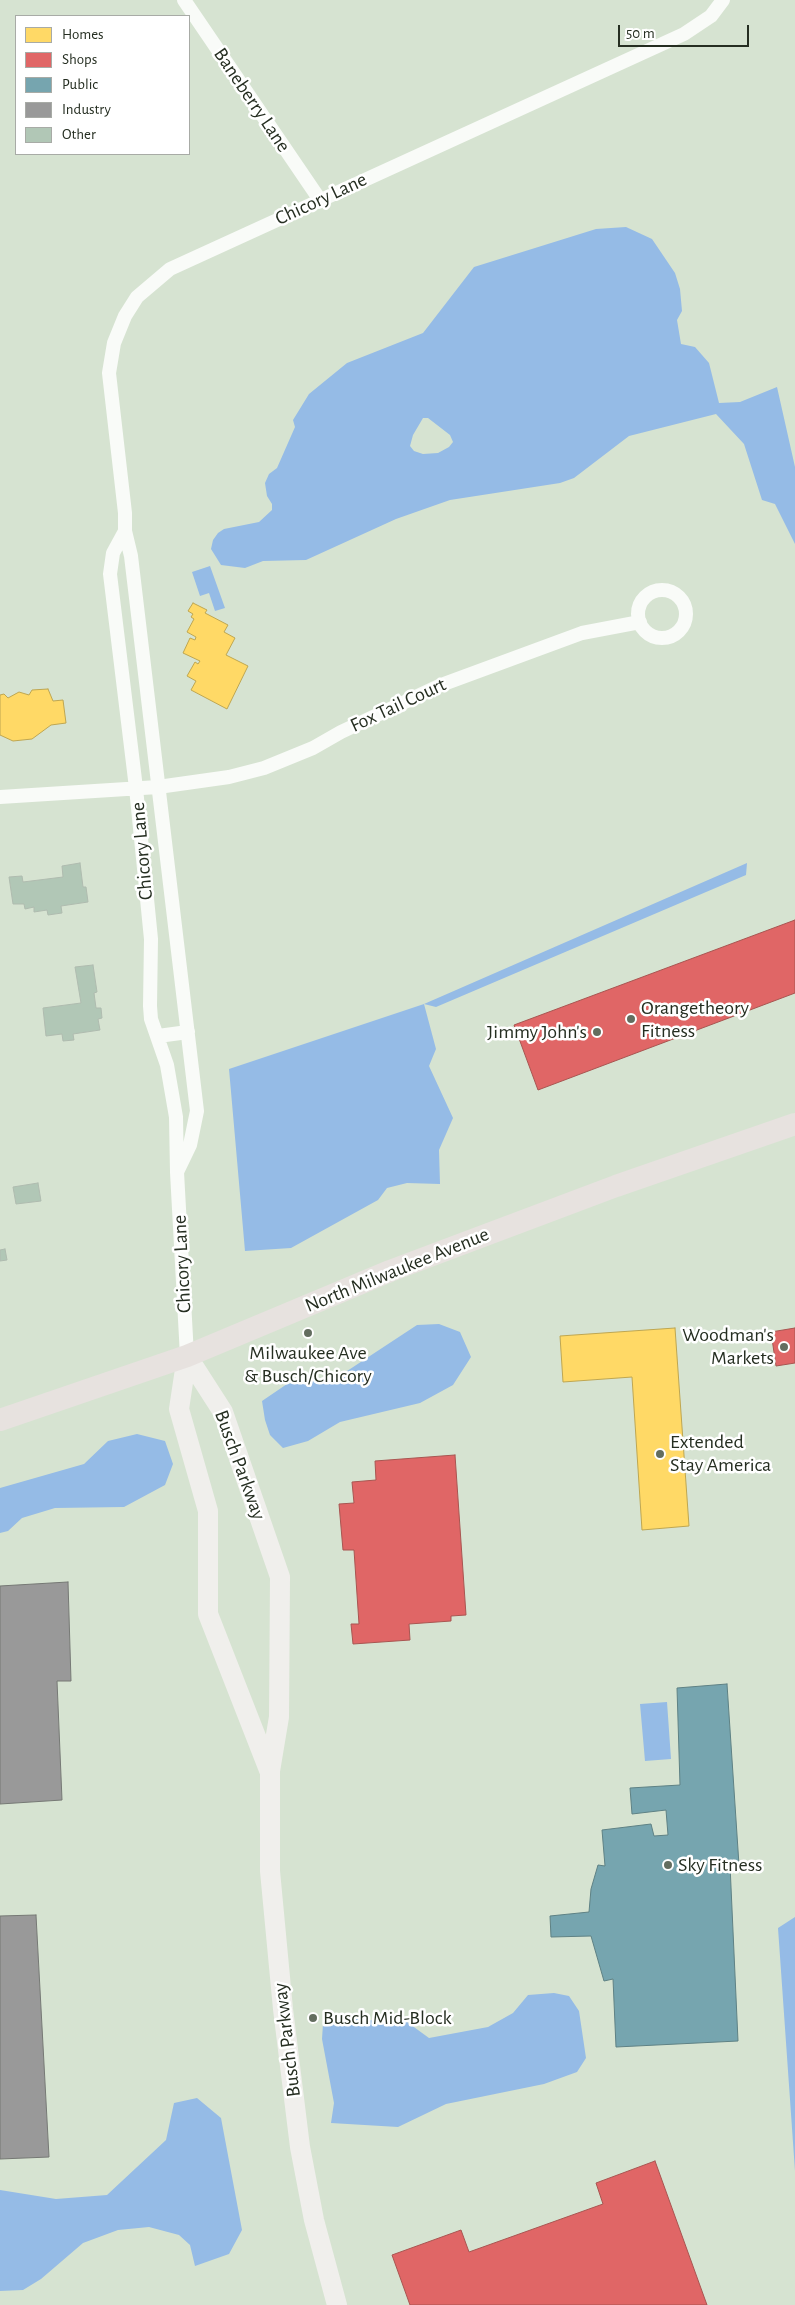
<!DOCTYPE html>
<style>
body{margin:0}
#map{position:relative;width:795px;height:2305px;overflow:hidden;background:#d6e3d1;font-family:"Alegreya Sans",sans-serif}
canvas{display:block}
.legend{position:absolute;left:15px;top:15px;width:175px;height:140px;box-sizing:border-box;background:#fff;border:1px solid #a8aba6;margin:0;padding:6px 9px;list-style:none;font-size:15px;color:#252e21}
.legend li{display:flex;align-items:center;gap:10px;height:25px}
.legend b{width:25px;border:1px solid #a8aba6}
.scale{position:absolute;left:618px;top:25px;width:131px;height:22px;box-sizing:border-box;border:2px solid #252e21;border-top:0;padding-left:6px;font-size:15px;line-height:18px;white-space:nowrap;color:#252e21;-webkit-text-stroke:4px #fff;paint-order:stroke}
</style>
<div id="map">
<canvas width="795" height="2305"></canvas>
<ul class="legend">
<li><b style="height:14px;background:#ffd966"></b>Homes</li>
<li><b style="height:14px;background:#e06666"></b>Shops</li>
<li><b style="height:14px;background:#76a5af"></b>Public</li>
<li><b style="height:14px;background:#999"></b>Industry</li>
<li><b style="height:14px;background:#b1c7b6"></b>Other</li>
</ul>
<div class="scale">50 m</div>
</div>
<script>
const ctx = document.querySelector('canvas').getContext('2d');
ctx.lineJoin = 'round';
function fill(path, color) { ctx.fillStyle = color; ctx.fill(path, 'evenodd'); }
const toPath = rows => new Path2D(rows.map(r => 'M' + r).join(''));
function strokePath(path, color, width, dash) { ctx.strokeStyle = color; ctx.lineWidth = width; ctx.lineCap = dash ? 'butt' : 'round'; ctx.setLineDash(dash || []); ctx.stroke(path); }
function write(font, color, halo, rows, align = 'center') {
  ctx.font = font + ' "Alegreya Sans",sans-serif'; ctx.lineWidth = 5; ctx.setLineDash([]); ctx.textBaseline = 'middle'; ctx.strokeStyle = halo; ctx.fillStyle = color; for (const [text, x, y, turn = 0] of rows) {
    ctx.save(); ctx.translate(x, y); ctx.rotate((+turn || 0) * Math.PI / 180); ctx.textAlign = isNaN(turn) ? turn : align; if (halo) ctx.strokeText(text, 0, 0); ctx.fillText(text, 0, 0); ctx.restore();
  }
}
fill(toPath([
 [626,227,652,239,675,273,680,289,682,311,677,320,681,344,695,347,709,363,719,403,740,402,777,387,795,467,795,544,775,504,762,500,744,444,716,414,629,436,574,478,560,483,450,500,396,519,306,560,263,561,245,568,221,565,211,549,213,540,218,533,224,529,259,522,272,510,272,504,267,496,265,483,269,474,277,468,295,427,293,420,309,394,347,363,423,333,474,267,596,229],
 [423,418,428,418,450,435,453,442,449,447,438,453,423,454,414,451,410,446,413,435],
 [210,566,225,608,215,611,209,593,200,596,192,572],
 [747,863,746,875,436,1007,424,1004,436,1049,429,1066,453,1118,439,1150,440,1184,407,1183,387,1188,378,1200,291,1248,245,1251,229,1069,424,1004],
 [439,1324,460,1332,471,1357,453,1385,420,1403,340,1422,308,1441,283,1448,270,1435,265,1420,262,1401,287,1384,341,1375,417,1325],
 [137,1434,165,1441,173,1464,165,1485,124,1507,55,1508,22,1518,8,1531,0,1533,0,1488,84,1464,108,1441],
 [667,1702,671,1759,645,1761,640,1704],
 [795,1917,795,2171,778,1928],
 [554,1993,569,1996,579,2011,586,2058,577,2072,544,2084,446,2104,398,2127,331,2123,334,2103,322,2039,323,2024,348,2014,365,2020,407,2022,429,2038,488,2027,513,2013,528,1995],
 [197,2098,221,2118,242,2230,229,2254,195,2266,190,2245,179,2235,149,2227,118,2230,83,2243,41,2279,23,2290,0,2291,0,2190,56,2199,107,2195,166,2140,174,2103]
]), '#95bbe6');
const homes = toPath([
 [193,603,207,610,205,613,228,625,224,632,235,638,226,655,248,666,227,709,191,690,196,681,187,676,195,662,198,664,200,661,183,653,190,638,195,640,196,637,187,632,194,619,191,617,193,614,188,611,193,603],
 [48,689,53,701,63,700,66,723,51,725,32,739,13,741,0,735,0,695,4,694,8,698,19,692,29,695,32,690,48,689],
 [675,1328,689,1526,642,1530,632,1377,563,1382,560,1336,675,1328]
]);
fill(homes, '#ffd966');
strokePath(homes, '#bea651', 1);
const shops = toPath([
 [795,920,795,993,538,1090,514,1025,795,920],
 [795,1328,795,1363,776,1366,771,1332,795,1328],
 [455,1455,466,1615,451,1616,451,1621,409,1624,410,1640,353,1644,351,1624,359,1624,354,1550,343,1550,339,1504,354,1503,352,1482,376,1480,375,1461,455,1455],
 [655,2161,707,2305,410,2305,392,2255,461,2230,469,2252,603,2204,596,2183,655,2161]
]);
fill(shops, '#e06666');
strokePath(shops, '#a85551', 1);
const public = toPath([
 [727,1684,739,1865,730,1865,738,2041,616,2047,613,1979,604,1981,591,1936,551,1937,550,1916,589,1912,591,1889,598,1865,605,1866,602,1830,651,1824,654,1836,668,1835,666,1810,632,1814,630,1788,680,1785,677,1688,727,1684]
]);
fill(public, '#76a5af');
strokePath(public, '#5e8184', 1);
const industry = toPath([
 [68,1582,71,1681,57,1681,62,1800,0,1804,0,1586,68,1582],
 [36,1915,49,2157,0,2159,0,1916,36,1915]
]);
fill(industry, '#999');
strokePath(industry, '#767975', 1);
const building = toPath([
 [80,863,83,887,86,887,88,902,61,906,62,913,48,915,47,910,34,912,34,907,25,909,24,904,13,904,9,877,22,876,23,882,63,877,62,866,80,863],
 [93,965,97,992,94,993,96,1008,101,1008,102,1018,98,1019,100,1030,73,1034,74,1040,63,1041,62,1034,46,1036,43,1008,81,1003,75,967,93,965],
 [38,1183,41,1201,16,1204,13,1187,38,1183],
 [5,1249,7,1260,0,1261,0,1250,5,1249]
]);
fill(building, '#b1c7b6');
strokePath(building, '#afbbaf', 1);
strokePath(toPath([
 [184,0,320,200],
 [125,531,113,553,110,574,136,788,151,939,150,1006,151,1019,167,1065,176,1117,177,1172,187,1356],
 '638 614a24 24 0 1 1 48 0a24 24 0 1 1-48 0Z',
 [0,797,158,787,229,777,264,768,313,748,341,732,441,685,582,633,640,622],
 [158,1036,188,1032],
 [177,1172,190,1145,197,1111,131,556,125,531,125,513,109,373,114,343,125,316,137,297,170,269,684,34,711,16,723,0]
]), '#f9fbf8', 14);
strokePath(toPath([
 [187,1356,223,1412,280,1577,279,1717,270,1771,270,1871,283,2009,300,2147,314,2220,337,2305],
 [187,1356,179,1409,208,1511,208,1614,269,1770]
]), '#f0efec', 20);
strokePath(toPath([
 [0,1420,187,1356,390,1271,616,1186,795,1124]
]), '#e7e2df', 22);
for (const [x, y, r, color] of [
 [631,1019,5,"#636d5f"],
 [597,1032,5,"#636d5f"],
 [308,1333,5,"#636d5f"],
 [784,1347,5,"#636d5f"],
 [660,1454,5,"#636d5f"],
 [668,1865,5,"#636d5f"],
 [313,2018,5,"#636d5f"]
]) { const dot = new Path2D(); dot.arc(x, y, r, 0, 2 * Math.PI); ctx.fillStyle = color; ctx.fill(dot); strokePath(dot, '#fff', 2); }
write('20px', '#252e21', '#fff', [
 ["Baneberry Lane",252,100,56],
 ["Chicory Lane",321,199,-25],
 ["Fox Tail Court",398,705,-25],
 ["Chicory Lane",142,851,-95],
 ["Chicory Lane",182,1264,-93],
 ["North Milwaukee Avenue",397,1270,-22],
 ["Busch Parkway",240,1465,70],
 ["Busch Parkway",287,2040,-97]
]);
write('20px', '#252e21', '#fff', [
 ["Orangetheory",641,1008],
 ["Fitness",641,1031],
 ["Jimmy John's",587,1032,"right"],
 ["Woodman's",774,1335,"right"],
 ["Markets",774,1358,"right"],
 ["Milwaukee Ave",308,1353,"center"],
 ["& Busch/Chicory",308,1376,"center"],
 ["Extended",670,1442],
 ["Stay America",670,1465],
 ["Sky Fitness",678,1865],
 ["Busch Mid-Block",323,2018]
], 'left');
</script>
